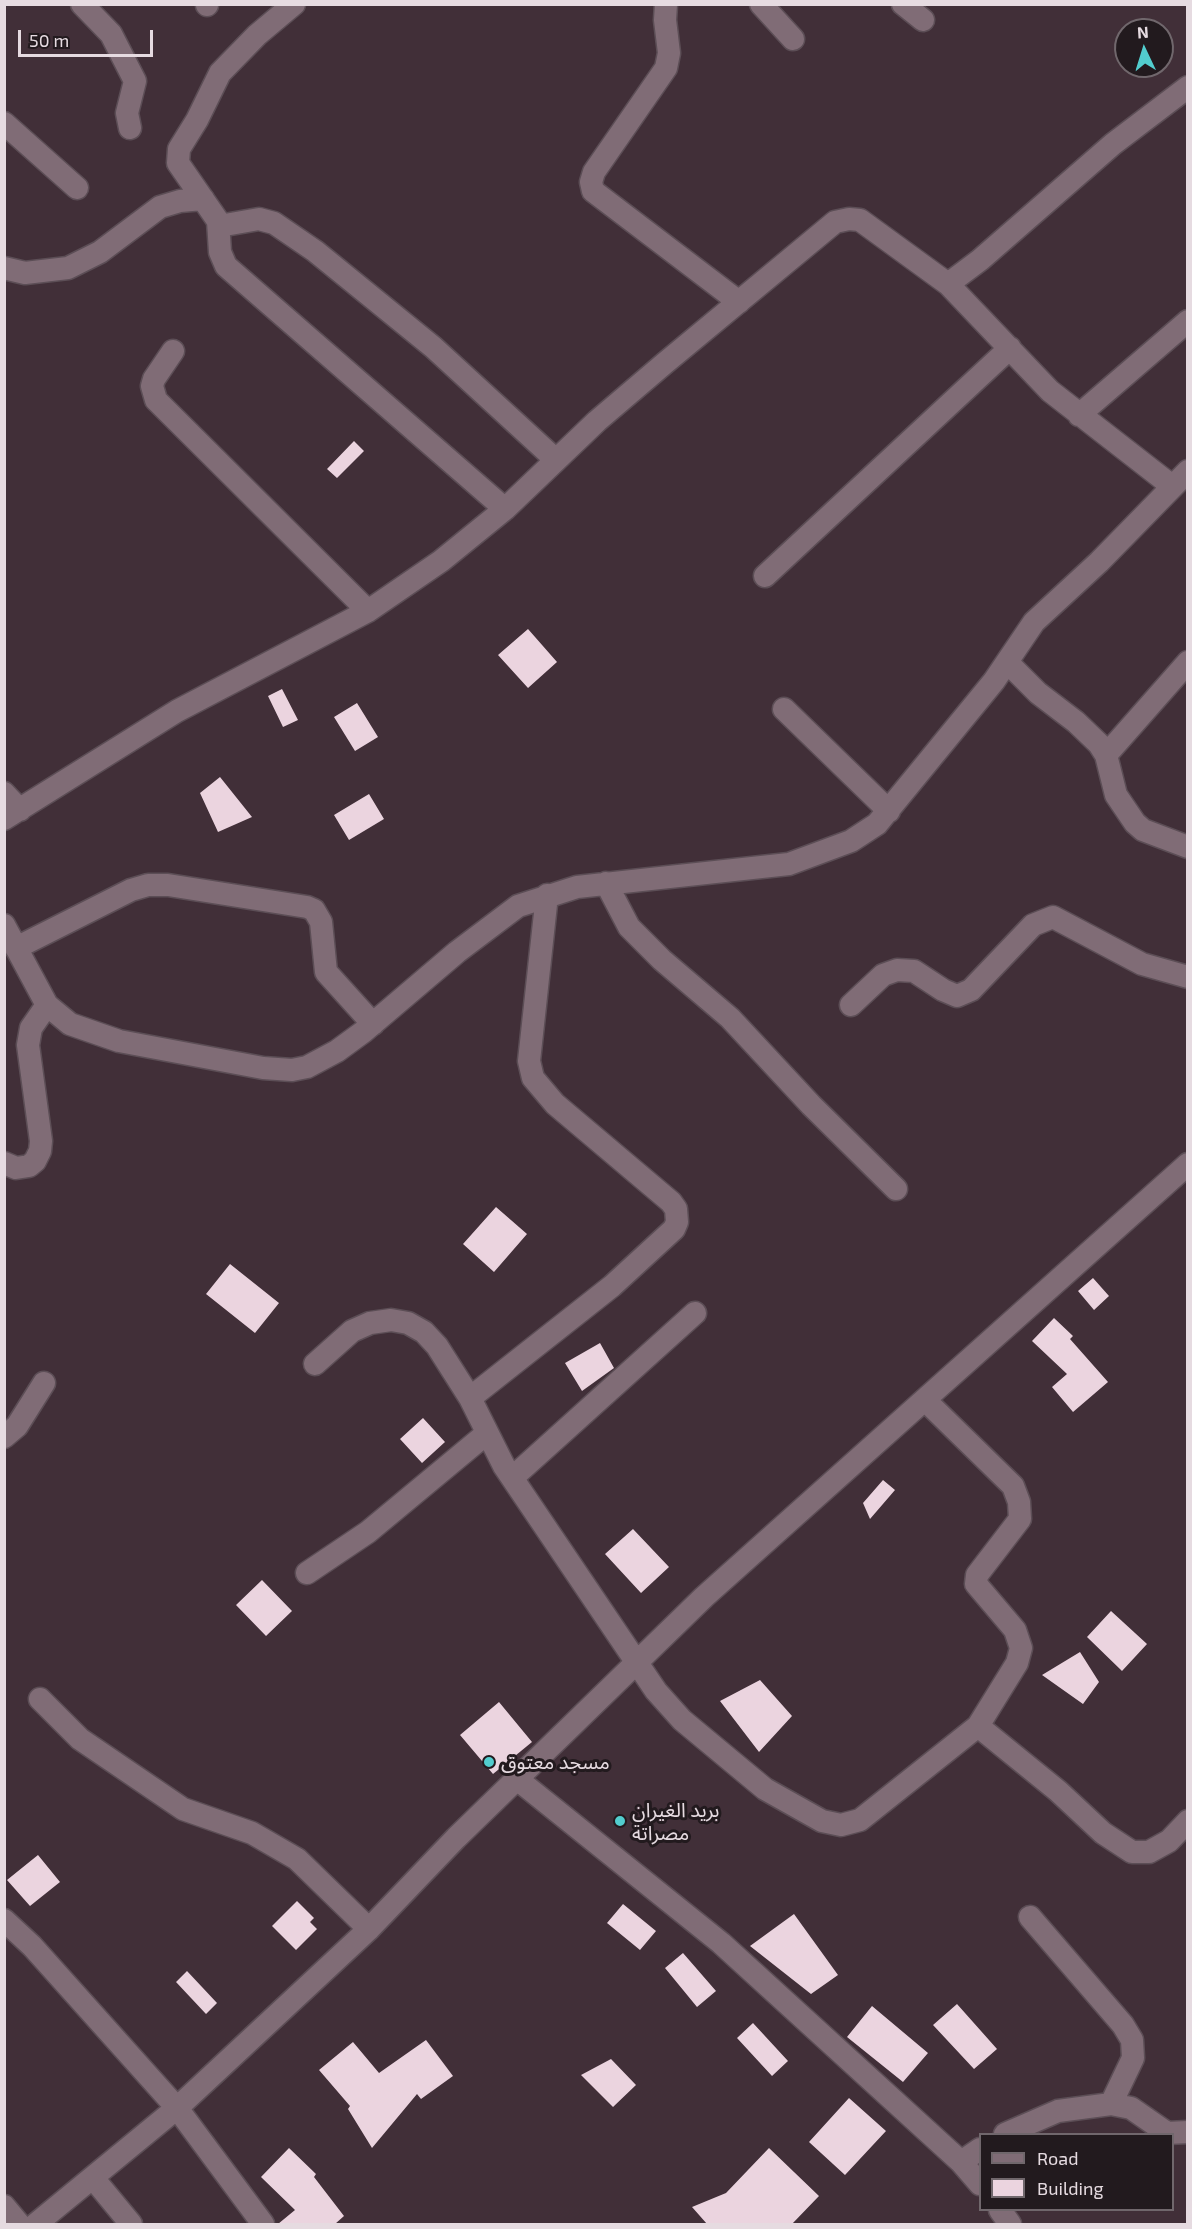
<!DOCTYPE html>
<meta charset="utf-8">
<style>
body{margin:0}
#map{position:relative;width:1192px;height:2229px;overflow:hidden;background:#412f38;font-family:"Exo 2",sans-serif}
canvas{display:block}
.frame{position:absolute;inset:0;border:6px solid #e6dbe1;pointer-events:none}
.legend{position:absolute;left:979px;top:2133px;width:195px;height:78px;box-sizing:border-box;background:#221a1e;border:2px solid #70676c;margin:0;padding:8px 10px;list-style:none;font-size:18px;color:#e6dbe1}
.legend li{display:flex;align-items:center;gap:12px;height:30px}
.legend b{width:30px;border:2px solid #70676c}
.north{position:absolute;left:1114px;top:18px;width:60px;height:60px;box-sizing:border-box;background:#221a1e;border:2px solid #70676c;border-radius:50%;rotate:356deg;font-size:16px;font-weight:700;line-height:24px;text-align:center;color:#e6dbe1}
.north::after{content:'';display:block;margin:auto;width:21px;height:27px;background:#52cdce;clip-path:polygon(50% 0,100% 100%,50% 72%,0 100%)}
.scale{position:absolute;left:18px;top:30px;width:135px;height:27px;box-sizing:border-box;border:3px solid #e6dbe1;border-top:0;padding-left:8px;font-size:18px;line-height:21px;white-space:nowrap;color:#e6dbe1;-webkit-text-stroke:4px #221a1e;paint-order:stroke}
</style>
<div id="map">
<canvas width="1192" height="2229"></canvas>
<div class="frame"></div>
<ul class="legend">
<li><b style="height:8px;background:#806c76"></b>Road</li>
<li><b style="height:16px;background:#ebd4df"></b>Building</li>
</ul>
<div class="north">N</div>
<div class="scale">50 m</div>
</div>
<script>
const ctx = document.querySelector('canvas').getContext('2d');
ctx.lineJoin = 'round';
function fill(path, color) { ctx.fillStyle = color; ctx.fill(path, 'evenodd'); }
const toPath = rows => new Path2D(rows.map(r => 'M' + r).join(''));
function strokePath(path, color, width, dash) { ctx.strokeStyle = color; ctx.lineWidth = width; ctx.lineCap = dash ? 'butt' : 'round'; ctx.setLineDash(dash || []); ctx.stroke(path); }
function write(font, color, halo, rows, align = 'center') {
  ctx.font = font + ' "Exo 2","Noto Sans Arabic",sans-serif'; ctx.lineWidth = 6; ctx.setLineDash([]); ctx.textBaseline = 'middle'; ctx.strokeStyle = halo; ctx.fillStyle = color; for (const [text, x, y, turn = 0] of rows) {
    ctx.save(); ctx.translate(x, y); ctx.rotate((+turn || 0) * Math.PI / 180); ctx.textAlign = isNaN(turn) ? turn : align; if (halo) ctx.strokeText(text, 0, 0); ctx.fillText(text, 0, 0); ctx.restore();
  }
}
fill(toPath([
 [354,441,364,451,337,478,327,469],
 [528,629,557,662,528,688,498,655],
 [282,689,298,720,283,727,268,696],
 [357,703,378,737,355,751,334,717],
 [220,777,252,817,218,832,200,793],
 [369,794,384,819,349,840,334,815],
 [496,1207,527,1234,494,1272,463,1244],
 [230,1264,279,1303,255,1333,206,1294],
 [1093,1278,1109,1296,1094,1310,1078,1291],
 [1054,1318,1073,1336,1070,1339,1108,1382,1073,1412,1052,1387,1067,1374,1032,1341],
 [600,1343,614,1368,582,1391,565,1363],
 [423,1418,445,1442,422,1463,400,1439],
 [883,1480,895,1490,870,1519,863,1503],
 [633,1529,669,1567,641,1593,605,1554],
 [262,1580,292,1611,266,1636,236,1605],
 [1111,1611,1147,1644,1122,1671,1087,1637],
 [1080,1652,1099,1682,1083,1704,1042,1675],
 [760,1680,792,1716,759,1752,720,1701],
 [499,1702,532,1742,493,1774,460,1735],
 [38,1855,60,1882,30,1906,7,1880],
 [297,1901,314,1918,310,1922,317,1929,296,1950,272,1926],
 [623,1904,656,1931,640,1950,607,1923],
 [794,1914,838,1975,811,1994,750,1946],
 [683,1953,716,1991,697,2007,665,1968],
 [187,1971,217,2003,206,2014,176,1982],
 [957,2004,997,2049,974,2069,933,2025],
 [872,2006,928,2053,903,2082,847,2037],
 [753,2023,788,2061,772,2076,737,2038],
 [426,2040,453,2076,421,2099,417,2094,372,2148,348,2109,350,2106,319,2070,353,2042,379,2073],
 [611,2059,636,2085,613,2107,581,2075],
 [849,2098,886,2131,845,2175,809,2142],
 [289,2148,316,2174,314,2177,344,2216,335,2224,278,2224,295,2210,261,2177],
 [769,2148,819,2196,792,2224,707,2224,692,2207,726,2193]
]), '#ebd4df');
const minor = toPath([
 [82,4,111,34,135,81,127,113,130,128],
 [207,4,207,5],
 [294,4,257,35,220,73,197,120,179,149,178,163,218,221,220,252,226,266,505,509],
 [666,4,665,20,669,53,666,68,594,172,591,182,593,191,739,302],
 [761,4,793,39],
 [903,4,923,20],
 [4,123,77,188],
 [219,226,259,219,274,223,315,251,433,347,556,460],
 [4,268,25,273,68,268,100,252,160,207,180,201,203,199],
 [948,284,980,260,1113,144,1188,87],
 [173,351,154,379,152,386,156,400,368,611],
 [1079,415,1188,321],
 [765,576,1010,348],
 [1007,662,1038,693,1076,722,1099,744,1106,755,1116,795,1135,823,1143,830,1188,847],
 [784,709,889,811],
 [1106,755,1188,662],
 [4,793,20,810],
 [4,819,177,711,368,611,441,561,505,509,597,421,665,363,835,222,849,219,860,220,948,284,1050,391,1172,486],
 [606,883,629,927,662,960,730,1018,811,1105,896,1189],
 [4,925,47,1005,70,1024,119,1041,263,1068,292,1070,307,1067,337,1051,363,1032,457,952,518,906,577,887,789,864,851,841,877,824,994,681,1034,622,1099,562,1188,471],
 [16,948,131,890,148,885,168,885,307,907,314,910,321,922,326,972,373,1024],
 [851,1005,883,975,897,970,914,971,943,990,957,996,971,990,1033,925,1053,917,1142,964,1188,977],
 [4,1163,16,1168,29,1166,35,1161,40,1151,41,1141,28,1045,31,1028,47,1005],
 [315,1364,352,1331,370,1323,391,1320,408,1323,424,1332,437,1346,470,1398,504,1466,656,1691,682,1720,765,1789,822,1821,841,1825,860,1820,978,1726,1017,1663,1021,1648,1015,1630,976,1584,977,1575,1020,1519,1019,1502,1013,1486,925,1400],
 [470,1398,612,1286,674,1229,677,1222,676,1209,671,1202,555,1104,533,1078,529,1061,547,895],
 [4,1437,17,1426,44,1383],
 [512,1478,695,1313],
 [307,1573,368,1532,486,1434],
 [40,1699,80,1739,183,1809,252,1833,297,1859,369,1929],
 [978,1726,1058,1791,1103,1833,1132,1852,1149,1852,1169,1841,1188,1821],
 [517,1779,721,1943,961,2162,980,2184],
 [1030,1917,1123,2025,1132,2040,1133,2058,1111,2104],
 [4,1920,32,1946,177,2108,263,2224],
 [1005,2134,1058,2111,1111,2104,1131,2108,1167,2133,1188,2132],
 [961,2162,980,2149],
 [93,2178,131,2224],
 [4,2206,19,2224],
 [1000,2210,1010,2224],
 [36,2224,177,2108,369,1929,456,1838,704,1597,1188,1164]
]);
strokePath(minor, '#5c4e56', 25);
strokePath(minor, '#806c76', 22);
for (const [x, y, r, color] of [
 [489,1762,6,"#52cdce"],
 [620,1821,6,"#52cdce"]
]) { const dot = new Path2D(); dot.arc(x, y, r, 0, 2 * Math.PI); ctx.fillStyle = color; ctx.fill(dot); strokePath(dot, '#221a1e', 2); }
write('20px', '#e6dbe1', '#221a1e', [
 ["مسجد معتوق",501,1762],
 ["بريد الغيران",632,1810],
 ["مصراتة",632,1833]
], 'left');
</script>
